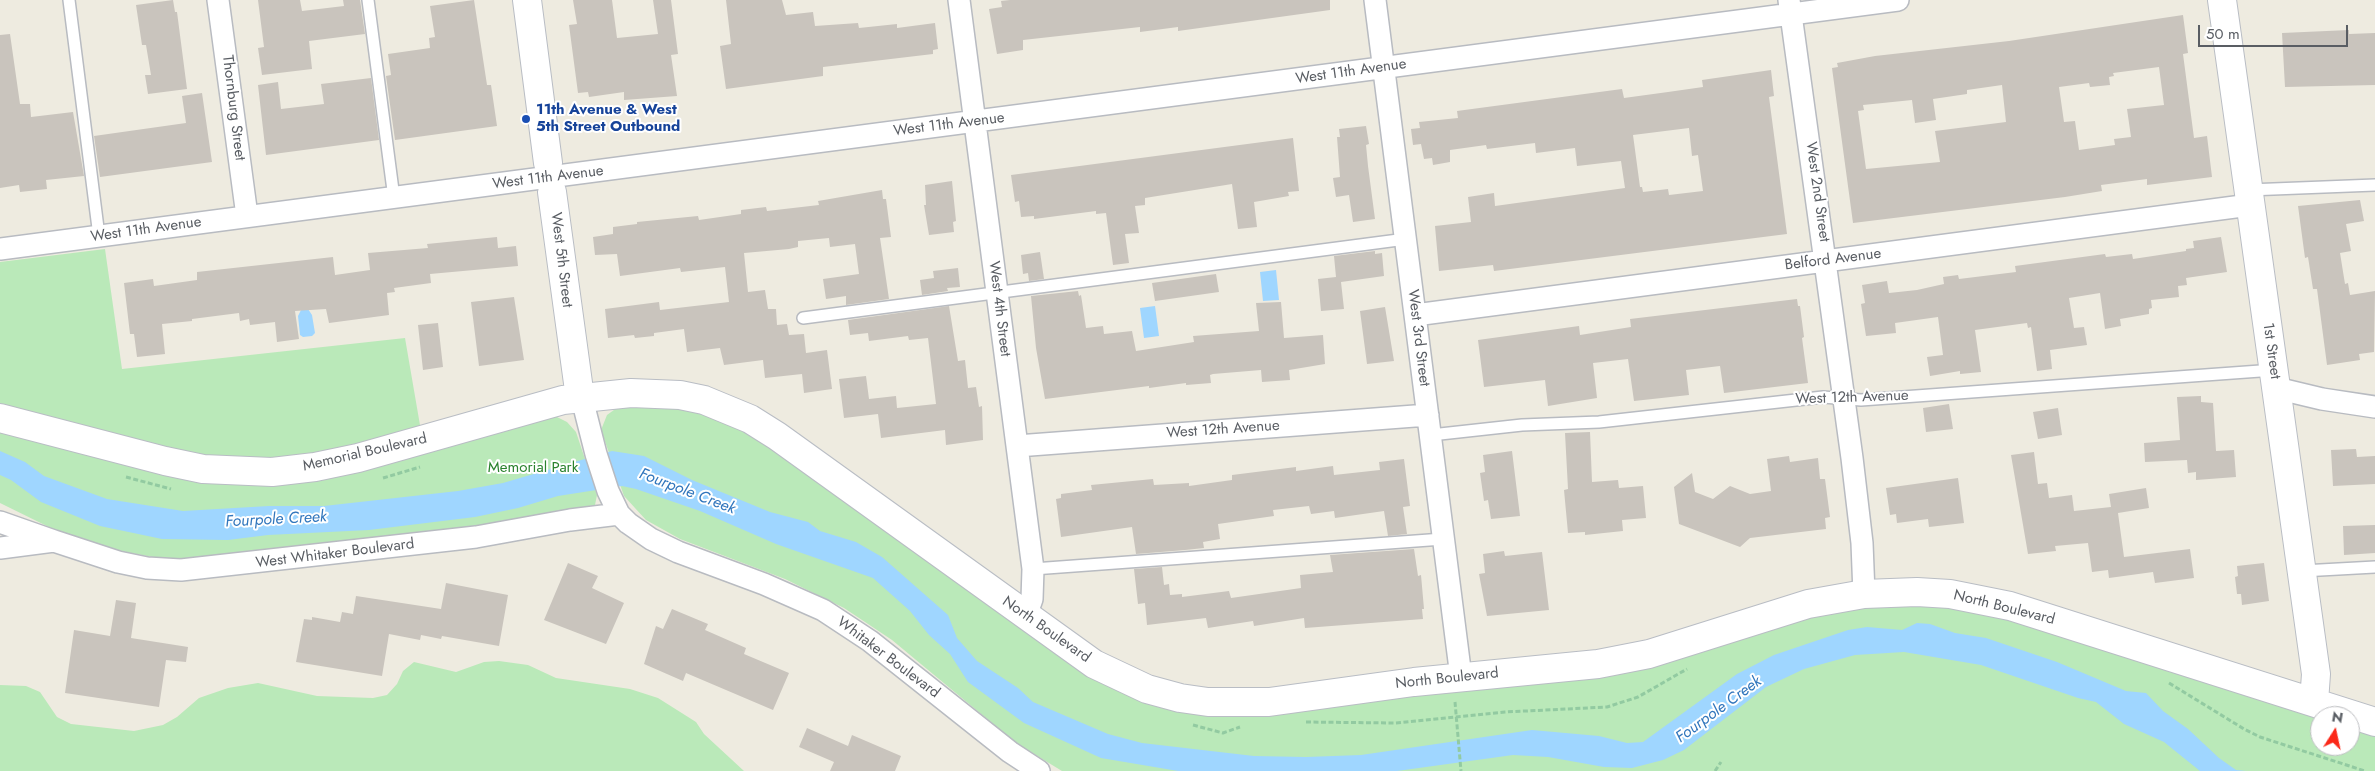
<!DOCTYPE html>
<style>
body{margin:0}
#map{position:relative;width:2375px;height:771px;overflow:hidden;background:#eeebe0;font-family:Jost,sans-serif}
canvas{display:block}
.north{position:absolute;left:2310px;top:706px;width:50px;height:50px;box-sizing:border-box;background:#fff;border:1px solid #bdbec1;border-radius:50%;rotate:10deg;font-size:14px;font-weight:700;line-height:20px;text-align:center;color:#595d63}
.north::after{content:'';display:block;margin:auto;width:18px;height:22px;background:#fb2818;clip-path:polygon(50% 0,100% 100%,50% 72%,0 100%)}
.scale{position:absolute;left:2198px;top:25px;width:150px;height:22px;box-sizing:border-box;border:2px solid #595d63;border-top:0;padding-left:6px;font-size:15px;line-height:18px;white-space:nowrap;color:#595d63;-webkit-text-stroke:4px #fff;paint-order:stroke}
</style>
<div id="map">
<canvas width="2375" height="771"></canvas>
<div class="north">N</div>
<div class="scale">50 m</div>
</div>
<script>
const ctx = document.querySelector('canvas').getContext('2d');
ctx.lineJoin = 'round';
function fill(path, color) { ctx.fillStyle = color; ctx.fill(path, 'evenodd'); }
const toPath = rows => new Path2D(rows.map(r => 'M' + r).join(''));
function strokePath(path, color, width, dash) { ctx.strokeStyle = color; ctx.lineWidth = width; ctx.lineCap = dash ? 'butt' : 'round'; ctx.setLineDash(dash || []); ctx.stroke(path); }
function write(font, color, halo, rows, align = 'center') {
  ctx.font = font + ' Jost,sans-serif'; ctx.lineWidth = 4; ctx.setLineDash([]); ctx.textBaseline = 'middle'; ctx.strokeStyle = halo; ctx.fillStyle = color; for (const [text, x, y, turn = 0] of rows) {
    ctx.save(); ctx.translate(x, y); ctx.rotate((+turn || 0) * Math.PI / 180); ctx.textAlign = isNaN(turn) ? turn : align; if (halo) ctx.strokeText(text, 0, 0); ctx.fillText(text, 0, 0); ctx.restore();
  }
}
fill(toPath([
 [105,249,122,369,405,338,421,431,306,458,214,460,0,408,0,262],
 [653,404,700,411,741,428,773,448,946,573,1206,713,1801,619,1834,610,1898,603,1949,606,2011,620,2320,716,2320,746,2350,746,2350,726,2375,734,2375,771,1062,771,1016,743,892,640,844,608,785,579,680,539,646,520,624,496,601,430,607,415,618,407],
 [553,415,567,422,576,432,597,495,595,505,472,527,174,561,110,549,57,531,0,503,0,428,199,479],
 [499,661,528,665,556,678,630,689,658,698,696,722,704,734,744,771,0,771,0,685,26,686,40,692,57,717,71,724,134,731,163,725,177,717,199,698,228,688,258,683,317,696,373,698,387,695,397,684,403,671,414,662,456,672,484,662]
]), '#bae9b9');
fill(toPath([
 [1276,270,1279,300,1263,301,1260,272],
 [1155,306,1159,336,1144,338,1140,308],
 [308,309,312,315,315,333,312,336,303,337,300,335,298,316,301,310],
 [0,451,25,462,44,476,107,499,183,511,269,506,324,506,458,491,503,483,612,451,644,456,692,480,770,512,808,522,820,531,856,542,882,557,948,615,957,638,977,661,1018,688,1033,702,1108,734,1142,743,1254,756,1306,757,1361,755,1532,730,1599,736,1627,743,1643,742,1737,674,1774,655,1848,630,1867,627,1902,630,1917,623,1930,624,1955,633,1986,638,2057,662,2126,691,2146,693,2163,711,2188,729,2219,758,2236,770,2246,771,2200,771,2164,742,2124,724,2096,702,2078,698,1981,665,1904,652,1855,655,1804,669,1766,687,1684,750,1663,760,1632,768,1604,767,1548,757,1513,755,1397,771,1178,771,1101,758,1024,723,968,682,950,654,929,635,910,611,873,578,776,544,700,511,636,489,622,486,558,496,518,508,475,517,369,530,268,535,228,540,162,539,100,526,41,502,11,480,0,475]
]), '#9fd6ff');
fill(toPath([
 [173,0,175,12,177,12,187,89,148,94,145,75,151,75,146,45,142,45,136,5],
 [258,0,300,0,302,11,344,6,343,0,360,0,365,34,309,41,312,69,262,75,258,48,264,47],
 [474,0,487,85,491,85,497,126,395,140,386,76,391,75,388,54,430,48,429,38,435,37,430,6],
 [573,0,612,0,617,38,658,34,653,0,671,0,678,54,671,55,677,96,624,100,624,92,589,97,588,92,578,93,569,25,577,24],
 [726,0,782,0,786,15,813,12,815,26,858,23,859,28,897,24,897,28,935,23,938,49,933,50,933,54,823,67,823,76,726,89,720,46,731,44],
 [1010,0,1330,0,1330,10,1178,31,1178,27,1140,32,1140,27,1023,40,1023,50,997,54,989,9,1002,7,1001,1],
 [2183,15,2188,53,2183,54,2194,138,2207,136,2212,177,2147,185,2147,179,2101,185,2102,191,2065,197,1853,223,1832,68,1838,67,1837,63,1875,56,2009,41],
 [2159,67,2164,105,2127,109,2131,137,2114,139,2115,145,2079,150,2075,121,2064,122,2059,87,2089,83,2090,87,2110,85,2109,77,2114,76,2113,73],
 [2002,85,2006,122,1935,131,1940,162,1866,169,1858,111,1864,110,1863,105,1912,100,1915,123,1936,120,1933,99,1967,94,1967,90],
 [2349,30,2349,34,2375,33,2375,85,2285,87,2282,33],
 [10,34,20,104,30,104,31,117,73,112,84,176,46,180,47,189,20,192,19,185,0,188,0,35],
 [1771,70,1774,96,1769,97,1787,234,1494,271,1493,265,1439,271,1435,226,1471,222,1468,197,1494,193,1495,206,1625,188,1621,161,1577,166,1575,148,1536,153,1535,143,1487,149,1486,145,1450,150,1450,162,1433,165,1432,158,1424,159,1421,144,1413,145,1411,129,1420,128,1419,122,1458,118,1457,111,1622,89,1624,98,1668,92,1703,87,1702,80],
 [1689,128,1692,156,1698,155,1703,191,1669,195,1668,189,1643,192,1642,187,1640,187,1633,135],
 [371,78,379,140,266,155,258,85,278,82,281,109,324,104,321,84],
 [202,93,212,162,100,177,94,136,186,123,182,96],
 [1366,126,1369,144,1366,145,1368,166,1375,219,1353,222,1349,195,1336,197,1333,178,1340,177,1337,137,1340,137,1339,129],
 [1293,138,1299,191,1288,192,1289,196,1254,202,1257,227,1238,229,1232,184,1145,198,1145,205,1135,206,1139,233,1125,234,1129,263,1113,265,1106,213,1096,214,1096,211,1034,219,1034,216,1021,217,1019,201,1015,202,1011,175],
 [952,181,956,221,953,222,954,232,929,235,924,205,926,205,925,185],
 [882,190,883,199,886,199,891,237,880,238,889,299,846,305,846,296,826,299,823,279,859,274,855,244,830,247,829,238,798,241,798,247,789,249,744,253,748,292,765,290,768,309,776,309,777,325,787,324,789,335,804,334,806,353,827,350,832,389,804,393,802,374,765,378,763,360,724,365,720,348,687,352,684,329,654,333,654,336,635,338,634,335,608,338,605,309,659,302,660,310,729,302,725,267,681,272,680,268,620,276,617,254,595,255,593,237,613,234,613,227,637,224,637,222,698,216,699,220,741,214,741,210,766,207,767,211,819,205,818,201],
 [2360,200,2364,221,2346,224,2351,251,2340,253,2345,284,2348,283,2350,295,2375,291,2374,352,2359,354,2360,360,2327,365,2317,289,2313,289,2308,257,2305,258,2298,206],
 [497,237,498,248,516,246,518,266,430,274,431,283,394,288,395,292,387,293,389,315,329,323,326,309,295,311,299,339,277,342,275,322,250,325,249,319,240,321,239,313,192,319,192,321,162,324,165,354,137,357,134,334,130,334,124,283,153,279,154,286,197,280,197,272,333,257,335,275,370,270,368,253,428,248,427,244],
 [2221,237,2227,272,2186,278,2187,285,2178,286,2179,297,2151,300,2152,308,2149,309,2149,314,2120,319,2121,326,2105,329,2100,293,2069,298,2074,328,2084,327,2087,345,2050,350,2052,369,2037,371,2031,327,2028,328,2027,323,1975,330,1981,372,1960,374,1960,371,1930,376,1927,357,1943,355,1938,317,1895,323,1896,333,1866,336,1861,304,1865,303,1862,285,1887,281,1889,293,1917,290,1944,284,1943,277,1958,275,1959,279,2016,272,2015,266,2105,254,2106,257,2132,254,2133,259,2186,251,2186,249,2194,248,2193,241],
 [1375,251,1375,254,1382,253,1384,276,1341,282,1344,309,1321,311,1318,279,1336,277,1334,256],
 [1040,252,1044,279,1029,281,1028,273,1023,274,1021,255],
 [958,268,960,287,947,288,948,291,922,295,920,280,934,278,933,271],
 [1216,274,1219,292,1155,301,1152,283],
 [1078,291,1079,296,1081,295,1086,328,1103,326,1104,334,1132,331,1136,351,1194,342,1193,336,1259,331,1256,303,1281,302,1284,338,1323,335,1325,364,1289,370,1290,380,1262,382,1261,370,1213,374,1210,375,1211,383,1186,385,1186,383,1149,388,1149,386,1045,399,1036,348,1031,296],
 [514,297,524,360,479,366,471,302],
 [1797,299,1798,306,1800,306,1804,337,1802,338,1808,383,1724,393,1720,366,1686,370,1689,395,1634,401,1628,359,1593,363,1597,398,1548,406,1545,380,1484,387,1478,340,1579,326,1580,335,1631,327,1630,319],
 [949,306,958,361,965,360,968,388,976,387,979,407,982,406,983,440,946,445,945,430,881,438,878,414,844,418,839,379,866,376,869,399,896,396,897,408,936,404,928,338,909,340,908,336,869,341,868,333,850,335,848,320],
 [1385,307,1394,361,1367,364,1360,311],
 [438,323,443,367,423,370,418,325],
 [2201,396,2201,402,2213,403,2216,451,2234,450,2236,477,2196,480,2196,472,2188,473,2187,460,2145,462,2144,443,2180,440,2177,397],
 [1949,404,1953,429,1926,432,1923,408],
 [2058,408,2062,435,2038,439,2033,412],
 [1590,432,1592,482,1618,480,1619,488,1643,486,1646,518,1622,520,1623,531,1585,535,1585,532,1568,533,1564,490,1568,489,1565,433],
 [2356,449,2357,457,2375,456,2375,484,2333,486,2331,450],
 [1512,451,1520,516,1491,519,1488,500,1484,501,1480,473,1485,472,1483,455],
 [2034,452,2038,484,2047,483,2049,498,2072,495,2074,511,2111,507,2109,494,2146,488,2149,508,2118,513,2124,557,2190,549,2194,578,2155,583,2153,572,2109,578,2108,570,2092,572,2088,543,2055,546,2056,551,2028,554,2011,455],
 [1789,456,1790,462,1818,458,1820,479,1825,479,1830,517,1825,518,1826,529,1750,538,1740,547,1679,524,1674,487,1692,473,1695,492,1713,499,1730,486,1750,494,1771,491,1767,459],
 [1404,459,1410,506,1403,507,1407,534,1388,536,1384,511,1335,518,1334,511,1311,514,1309,506,1273,510,1274,516,1218,524,1220,539,1203,542,1204,548,1185,550,1136,554,1132,527,1061,537,1056,499,1061,498,1061,494,1092,490,1091,485,1153,479,1154,485,1189,483,1189,486,1232,480,1232,475,1296,467,1296,471,1333,466,1334,475,1380,470,1379,462],
 [1958,478,1964,523,1929,527,1928,519,1897,523,1896,514,1890,515,1886,488],
 [2375,525,2375,553,2344,555,2343,526],
 [1414,549,1418,576,1421,575,1424,609,1422,609,1423,619,1305,628,1304,618,1254,626,1253,621,1208,628,1206,618,1147,625,1145,603,1138,604,1134,569,1162,567,1164,585,1169,584,1170,595,1182,594,1182,597,1229,591,1231,598,1301,588,1300,575,1333,572,1330,555],
 [1504,551,1505,556,1542,552,1549,610,1487,616,1479,574,1485,573,1483,554],
 [568,563,598,576,592,588,624,603,606,644,544,620],
 [2264,563,2269,601,2242,605,2241,594,2237,594,2235,577,2238,576,2237,566],
 [446,583,508,595,499,646,442,636,441,639,421,635,420,640,389,634,382,676,296,662,304,619,312,620,312,617,340,622,342,612,353,614,356,596,441,609],
 [116,600,136,603,131,638,188,647,186,662,166,660,159,707,65,693,74,630,110,636],
 [672,609,708,624,705,630,746,648,744,654,789,673,773,710,686,673,683,681,644,664,656,626,663,629],
 [807,728,848,746,852,735,901,756,895,771,830,771,834,762,799,747]
]), '#c9c4bd');
const lane = toPath([
 [69,0,99,236],
 [368,0,394,198],
 [2248,190,2375,185],
 [803,318,1406,239],
 [1431,435,1522,425,1599,422,1823,397,1861,400,2274,370],
 [1033,569,1443,539],
 [2302,571,2375,567]
]);
const street = toPath([
 [218,0,247,216],
 [959,0,1033,569,1032,599,1026,616],
 [1375,0,1461,677],
 [1789,0,1852,458,1862,543,1864,594],
 [0,249,1898,0],
 [1415,315,2250,205],
 [578,383,596,454,608,491,619,514,628,523,651,539,678,552,764,584,823,610,870,641,1010,752,1039,771],
 [2276,388,2322,399,2375,407],
 [1017,446,1428,415],
 [0,522,54,541,0,548],
 [54,541,118,562,147,568,181,570,476,537,570,520,619,514]
]);
const secondary = toPath([
 [527,0,548,163],
 [2222,0,2316,674,2314,702],
 [552,192,578,383],
 [0,418,165,461,203,469,272,472,315,467,358,458,563,400,631,393,680,395,704,400,750,419,777,436,1094,664,1147,689,1180,698,1208,702,1269,702,1414,682,1598,664,1649,654,1808,604,1864,594,1917,592,1950,594,2010,606,2375,722]
]);
strokePath(lane, '#b8bbc1', 14);
strokePath(street, '#b8bbc1', 24);
strokePath(secondary, '#b9bdc4', 30);
strokePath(toPath([
 [126,477,171,489],
 [383,478,420,467],
 [2169,683,2244,729,2260,737,2365,771],
 [1455,702,1461,771],
 [1306,722,1396,723,1505,712,1607,707,1638,697,1687,669],
 [1193,725,1223,733,1240,727],
 [1715,771,1721,762]
]), '#92caa1', 3, [5, 2.5]);
strokePath(lane, '#fff', 11);
strokePath(street, '#fff', 21);
strokePath(secondary, '#fff', 28);
for (const [x, y, r, color] of [
 [526,119,5,"#1a4fb4"]
]) { const dot = new Path2D(); dot.arc(x, y, r, 0, 2 * Math.PI); ctx.fillStyle = color; ctx.fill(dot); strokePath(dot, '#fff', 2); }
write('15px', '#595d63', '#fff', [
 ["West 11th Avenue",1351,72,-8],
 ["Thornburg Street",233,108,83],
 ["West 11th Avenue",949,125,-7],
 ["West 11th Avenue",548,178,-7],
 ["West 2nd Street",1817,192,82],
 ["West 11th Avenue",146,230,-8],
 ["West 5th Street",561,260,83],
 ["Belford Avenue",1833,260,-7],
 ["West 4th Street",999,309,83],
 ["West 3rd Street",1418,338,83],
 ["1st Street",2271,351,82],
 ["West 12th Avenue",1852,398,-2],
 ["West 12th Avenue",1223,430,-4],
 ["Memorial Boulevard",365,453,-13],
 ["West Whitaker Boulevard",335,554,-7],
 ["North Boulevard",2004,608,14],
 ["North Boulevard",1046,630,35],
 ["Whitaker Boulevard",888,658,37],
 ["North Boulevard",1447,679,-6]
]);
write('bold 15px', '#164399', '#fff', [
 ["11th Avenue & West",536,110],
 ["5th Street Outbound",536,127]
], 'left');
write('15px', '#2a822e', '#fff', [
 ["Memorial Park",533,468]
]);
write('italic 16px', '#3176bc', '#fff', [
 ["Fourpole Creek",687,492,21],
 ["Fourpole Creek",276,520,-3],
 ["Fourpole Creek",1719,710,-36]
]);
</script>
